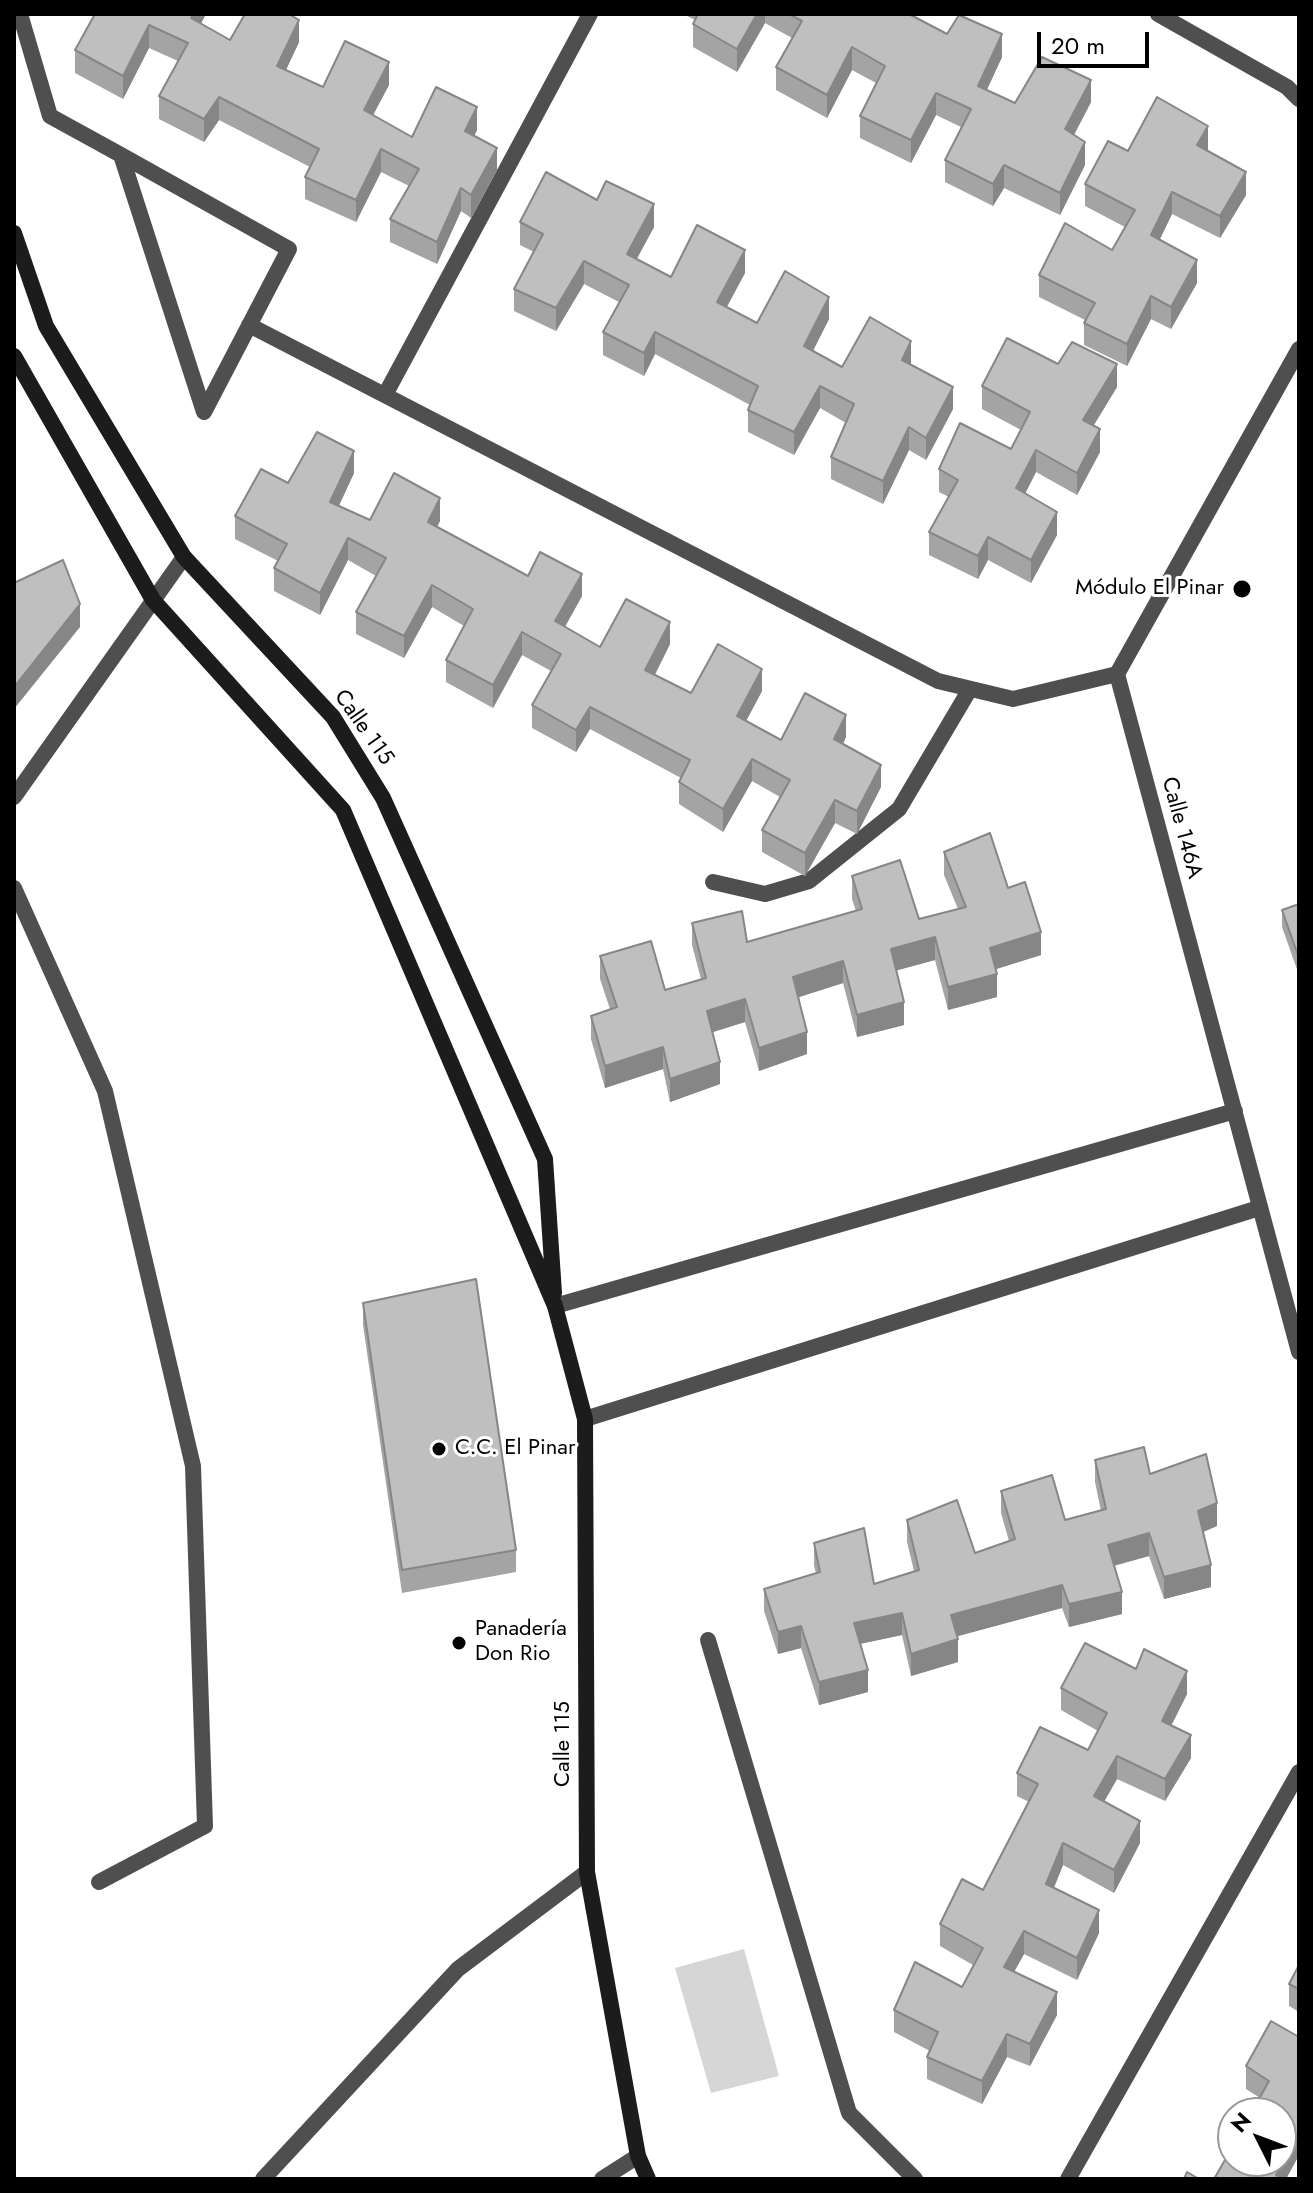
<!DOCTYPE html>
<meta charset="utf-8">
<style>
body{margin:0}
#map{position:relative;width:1313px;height:2193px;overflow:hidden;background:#fff;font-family:Jost,sans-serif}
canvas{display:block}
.frame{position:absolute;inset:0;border:16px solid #000;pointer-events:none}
.north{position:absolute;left:1217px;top:2097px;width:80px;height:80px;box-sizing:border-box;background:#fff;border:2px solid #999;border-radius:50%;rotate:312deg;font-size:22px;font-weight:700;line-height:32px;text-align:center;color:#000}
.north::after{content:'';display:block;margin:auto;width:28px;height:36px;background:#000;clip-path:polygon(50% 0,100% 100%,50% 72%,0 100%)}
.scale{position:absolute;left:1037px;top:32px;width:112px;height:36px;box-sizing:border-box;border:4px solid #000;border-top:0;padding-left:10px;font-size:24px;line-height:28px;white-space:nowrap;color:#000;-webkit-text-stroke:6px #fff;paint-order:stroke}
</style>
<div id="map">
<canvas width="1313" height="2193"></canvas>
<div class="frame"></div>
<div class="north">N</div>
<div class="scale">20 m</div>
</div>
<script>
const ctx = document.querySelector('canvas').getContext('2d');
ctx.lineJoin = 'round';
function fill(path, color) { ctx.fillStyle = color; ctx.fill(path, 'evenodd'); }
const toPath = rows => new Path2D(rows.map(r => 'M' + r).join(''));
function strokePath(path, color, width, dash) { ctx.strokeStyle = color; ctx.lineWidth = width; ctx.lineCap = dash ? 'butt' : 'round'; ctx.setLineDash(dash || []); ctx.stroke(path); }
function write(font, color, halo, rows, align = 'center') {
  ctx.font = font + ' Jost,sans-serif'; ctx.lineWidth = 6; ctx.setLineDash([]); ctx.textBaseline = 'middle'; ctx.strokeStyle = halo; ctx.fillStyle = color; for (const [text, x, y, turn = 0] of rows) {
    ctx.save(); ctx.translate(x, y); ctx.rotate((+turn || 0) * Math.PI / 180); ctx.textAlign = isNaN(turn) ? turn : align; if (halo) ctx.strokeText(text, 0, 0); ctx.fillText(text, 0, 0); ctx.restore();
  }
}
fill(toPath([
 [744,1949,779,2076,711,2093,675,1968]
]), '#d6d6d6');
strokePath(toPath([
 [20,14,50,116,121,155,289,249,204,412,121,155],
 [1158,14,1287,87,1299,99],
 [249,325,938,681,1013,699,1117,674],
 [1299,349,1117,674,1299,1352],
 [385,395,590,14],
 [713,882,765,894,809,881,899,809,970,689],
 [14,888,105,1091,193,1466,205,1826,99,1882],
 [555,1306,1235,1111],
 [585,1419,1259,1208],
 [708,1640,849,2113,915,2179],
 [263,2179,458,1969,587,1872],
 [602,2179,638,2156],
 [1068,2179,1299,1772]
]), '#4f4f4f', 16);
strokePath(toPath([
 [14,797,184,557]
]), '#4f4f4f', 16);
strokePath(toPath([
 [14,233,46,326,184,557,333,717,383,798,545,1159,554,1293],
 [14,356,153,600,343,810,555,1306,585,1419,587,1872,638,2156,648,2179]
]), '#1c1c1c', 16);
fill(toPath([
 [93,14,206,14,201,24,230,40,299,42,286,70,323,87,389,85,373,115,412,137,477,130,474,136,497,170,471,218,461,211,437,264,390,242,390,219,409,186,381,172,356,222,305,199,305,177,310,167,219,120,204,142,159,119,159,96,178,61,149,48,123,99,75,73,75,50,94,15],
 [683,14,909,14,947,34,1002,57,987,90,1015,103,1091,102,1074,135,1085,165,1060,215,1004,188,993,206,945,182,945,160,961,127,936,115,911,163,860,138,860,116,876,83,852,70,827,118,776,90,776,67,792,38,765,23,737,72,693,47,693,24,695,20],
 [1208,149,1207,151,1246,195,1220,238,1172,214,1159,240,1197,283,1171,329,1151,319,1127,366,1084,345,1084,323,1085,320,1039,297,1039,275,1112,250,1125,227,1085,206,1085,184,1128,151],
 [597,200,654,227,637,259,671,277,745,273,727,307,757,323,829,319,813,351,842,367,911,364,953,409,926,460,909,450,883,504,831,479,831,457,846,423,820,408,794,455,748,432,748,410,750,405,655,354,644,376,603,355,603,332,619,302,584,284,556,331,514,311,514,289,534,252,520,245,520,222],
 [1058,364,1117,387,1093,426,1100,452,1077,495,1036,472,1025,494,1057,535,1031,583,988,560,978,579,929,555,929,532,949,497,939,492,939,469,1011,449,1021,430,982,409,982,386],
 [354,473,339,506,370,520,440,521,437,527,528,576,582,596,565,627,600,647,670,644,655,675,691,693,762,691,746,721,781,740,846,737,843,744,881,787,857,834,835,823,805,876,762,852,762,830,780,797,752,781,723,832,679,804,679,782,681,778,590,729,576,752,532,728,532,705,551,671,522,655,493,708,446,682,446,660,464,626,432,607,404,658,356,634,356,612,376,576,348,560,320,615,274,591,274,568,278,561,235,539,235,516,288,483],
 [944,852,1008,888,1041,955,996,969,997,997,948,1010,935,960,897,970,904,1025,857,1037,843,983,799,997,807,1054,759,1071,745,1022,712,1032,720,1084,670,1102,663,1069,605,1088,591,1039,591,1016,610,1009,600,979,600,956,665,990,701,979,692,945,692,923,747,942,856,911,852,899,852,876,919,919,958,909,944,875],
 [1299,904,1299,975,1282,927,1282,910],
 [363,1303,516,1550,516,1572,402,1593,363,1325],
 [1095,1460,1150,1474,1217,1526,1203,1532,1211,1587,1164,1599,1149,1556,1114,1566,1122,1614,1069,1627,1062,1608,957,1636,958,1662,911,1676,902,1635,860,1644,868,1692,819,1705,801,1648,778,1654,764,1611,764,1589,816,1573,814,1566,814,1543,874,1584,914,1571,907,1542,907,1520,975,1553,1009,1541,1001,1513,1001,1491,1065,1520,1101,1511,1095,1482],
 [1136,1669,1187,1694,1171,1726,1191,1758,1165,1801,1117,1779,1104,1802,1140,1843,1114,1893,1063,1865,1054,1888,1099,1933,1077,1980,1024,1954,1014,1972,1057,2015,1030,2066,1007,2057,982,2104,927,2079,927,2057,930,2051,894,2032,894,2010,962,1987,973,1965,940,1946,940,1924,983,1890,1029,1802,1017,1796,1017,1773,1088,1750,1098,1731,1061,1710,1061,1688],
 [1299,1965,1299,2012,1289,2006,1289,1984],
 [1299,2037,1299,2155,1286,2179,1214,2179,1260,2098,1246,2089,1246,2066]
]), '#a4a4a4');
fill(toPath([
 [194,14,206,14,191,41,191,18],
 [757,14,765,14,765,23,737,72,737,49],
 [299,20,299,42,277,89,277,66],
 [149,25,149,48,123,99,123,76],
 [1002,34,1002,57,978,108,978,86],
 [852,47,852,70,827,118,827,95],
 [389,62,389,85,364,132,364,110],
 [1091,80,1091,102,1065,152,1065,129],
 [936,93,936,115,911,163,911,140],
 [219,97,219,120,204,142,204,119],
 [477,107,477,130,465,154,465,131],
 [1208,126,1208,149,1197,168,1197,145],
 [1085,142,1085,165,1060,215,1060,193],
 [497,148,497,170,471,218,471,195],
 [381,149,381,172,356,222,356,200],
 [1004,165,1004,188,993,206,993,184],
 [1246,172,1246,195,1220,238,1220,216],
 [461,188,461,211,437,264,437,242],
 [1172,192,1172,214,1151,258,1151,235],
 [654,204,654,227,627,276,627,254],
 [745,250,745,273,717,324,717,302],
 [1197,260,1197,283,1171,329,1171,307],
 [584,261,584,284,556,331,556,308],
 [1151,296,1151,319,1127,366,1127,344],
 [829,297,829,319,804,368,804,346],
 [655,332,655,354,644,376,644,353],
 [911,341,911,364,902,382,902,360],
 [1117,364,1117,387,1083,443,1083,420],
 [820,386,820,408,794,455,794,432],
 [953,387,953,409,926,460,926,438],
 [909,427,909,450,883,504,883,481],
 [1100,429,1100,452,1077,495,1077,473],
 [1036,450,1036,472,1016,511,1016,488],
 [354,451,354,473,330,524,330,502],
 [440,498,440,521,428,544,428,522],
 [1057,512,1057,535,1031,583,1031,560],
 [988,537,988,560,978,579,978,556],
 [348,538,348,560,320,615,320,593],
 [582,574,582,596,555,644,555,621],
 [432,585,432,607,404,658,404,636],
 [80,604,80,627,14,709,14,687],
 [670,622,670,644,645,693,645,670],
 [522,632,522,655,493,708,493,685],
 [762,669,762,691,737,738,737,716],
 [590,707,590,729,576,752,576,730],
 [846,715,846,737,834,762,834,739],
 [752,759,752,781,723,832,723,809],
 [881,765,881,787,857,834,857,811],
 [835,800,835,823,805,876,805,853],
 [1041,932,1041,955,990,971,990,948],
 [935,937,935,960,891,972,891,949],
 [843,961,843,983,793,999,793,977],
 [997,974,997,997,948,1010,948,987],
 [745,999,745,1022,707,1034,707,1011],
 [904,1002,904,1025,857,1037,857,1015],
 [807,1032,807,1054,759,1071,759,1048],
 [663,1047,663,1069,605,1088,605,1066],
 [720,1062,720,1084,670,1102,670,1079],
 [1217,1503,1217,1526,1198,1534,1198,1511],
 [1149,1533,1149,1556,1108,1567,1108,1545],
 [1211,1565,1211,1587,1164,1599,1164,1577],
 [1062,1585,1062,1608,951,1638,951,1615],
 [1122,1592,1122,1614,1069,1627,1069,1604],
 [902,1613,902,1635,854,1645,854,1623],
 [801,1626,801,1648,778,1654,778,1632],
 [958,1639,958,1662,911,1676,911,1654],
 [868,1670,868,1692,819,1705,819,1682],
 [1187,1671,1187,1694,1162,1744,1162,1721],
 [1191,1735,1191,1758,1165,1801,1165,1779],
 [1117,1756,1117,1779,1094,1819,1094,1796],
 [1140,1821,1140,1843,1114,1893,1114,1870],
 [1063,1843,1063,1865,1046,1906,1046,1884],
 [1099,1910,1099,1933,1077,1980,1077,1958],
 [1024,1931,1024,1954,1004,1990,1004,1967],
 [1057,1992,1057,2015,1030,2066,1030,2044],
 [1007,2034,1007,2057,982,2104,982,2081],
 [1299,2132,1299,2155,1286,2179,1276,2179,1276,2175]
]), '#868686');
const building = toPath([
 [95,14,194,14,191,18,230,40,245,14,289,14,299,20,277,66,323,87,345,41,389,62,364,110,412,137,436,87,477,107,465,131,497,148,471,195,461,188,437,242,390,219,419,169,381,149,356,200,305,177,319,149,219,97,204,119,159,96,188,43,149,25,123,76,75,50,95,14],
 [698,14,757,14,737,49,693,24,698,14],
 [789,14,909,14,947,34,959,15,1002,34,978,86,1015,103,1042,57,1091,80,1065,129,1085,142,1060,193,1004,165,993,184,945,160,971,109,936,93,911,140,860,116,885,66,852,47,827,95,776,67,802,21,789,14],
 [1157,97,1208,126,1197,145,1246,172,1220,216,1172,192,1151,235,1197,260,1171,307,1151,296,1127,344,1084,323,1095,303,1039,275,1065,223,1112,250,1135,210,1085,184,1108,141,1128,151,1157,97],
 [546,172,597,200,606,181,654,204,627,254,671,277,697,225,745,250,717,302,757,323,785,271,829,297,804,346,842,367,870,317,911,341,902,360,953,387,926,438,909,427,883,481,831,457,854,404,820,386,794,432,748,410,758,386,655,332,644,353,603,332,629,285,584,261,556,308,514,289,543,234,520,222,546,172],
 [1007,338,1058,364,1072,342,1117,364,1083,420,1100,429,1077,473,1036,450,1016,488,1057,512,1031,560,988,537,978,556,929,532,958,480,939,469,960,423,1011,449,1030,412,982,386,1007,338],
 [317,432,354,451,330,502,370,520,394,473,440,498,428,522,528,576,540,552,582,574,555,621,600,647,626,599,670,622,645,670,691,693,718,644,762,669,737,716,781,740,805,693,846,715,834,739,881,765,857,811,835,800,805,853,762,830,790,780,752,759,723,809,679,782,690,760,590,707,576,730,532,705,561,654,522,632,493,685,446,660,473,609,432,585,404,636,356,612,386,558,348,538,320,593,274,568,287,544,235,516,261,469,288,483,317,432],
 [63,560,80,604,14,687,14,583,63,560],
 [990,833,1008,888,1025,882,1041,932,990,948,997,974,948,987,935,937,891,949,904,1002,857,1015,843,961,793,977,807,1032,759,1048,745,999,707,1011,720,1062,670,1079,663,1047,605,1066,591,1016,617,1007,600,956,651,941,665,990,706,978,692,923,742,911,747,942,862,909,852,876,900,860,919,919,966,907,944,852,990,833],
 [1299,904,1299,958,1282,910,1299,904],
 [476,1279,516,1550,402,1570,363,1303,476,1279],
 [1144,1447,1150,1474,1206,1454,1217,1503,1198,1511,1211,1565,1164,1577,1149,1533,1108,1545,1122,1592,1069,1604,1062,1585,951,1615,958,1639,911,1654,902,1613,854,1623,868,1670,819,1682,801,1626,778,1632,764,1589,820,1572,814,1543,864,1528,874,1584,919,1570,907,1520,957,1500,975,1553,1015,1539,1001,1491,1052,1475,1065,1520,1106,1509,1095,1460,1144,1447],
 [1085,1643,1136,1669,1144,1649,1187,1671,1162,1721,1191,1735,1165,1779,1117,1756,1094,1796,1140,1821,1114,1870,1063,1843,1046,1884,1099,1910,1077,1958,1024,1931,1004,1967,1057,1992,1030,2044,1007,2034,982,2081,927,2057,938,2032,894,2010,915,1962,962,1987,983,1948,940,1924,962,1879,983,1890,1038,1784,1017,1773,1040,1727,1088,1750,1107,1713,1061,1688,1085,1643],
 [1299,1965,1299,1989,1289,1984,1299,1965],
 [1271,2021,1299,2037,1299,2132,1276,2175,1284,2179,1214,2179,1233,2146,1233,2161,1281,2161,1281,2113,1251,2113,1269,2081,1246,2066,1271,2021],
 [1187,2172,1199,2179,1184,2179,1187,2172]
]);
fill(building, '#bfbfbf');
strokePath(building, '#868686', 2);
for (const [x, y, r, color] of [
 [1242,589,10,"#000"],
 [439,1449,8,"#000"],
 [459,1643,8,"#000"]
]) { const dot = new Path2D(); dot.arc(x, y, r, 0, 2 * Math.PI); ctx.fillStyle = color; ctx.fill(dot); strokePath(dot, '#fff', 3); }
write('22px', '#000', '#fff', [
 ["Módulo El Pinar",1224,589,"right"],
 ["C.C. El Pinar",455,1449],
 ["Panadería",475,1630],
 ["Don Rio",475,1655]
], 'left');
write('22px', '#000', '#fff', [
 ["Calle 115",363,728,55],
 ["Calle 146A",1181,828,75],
 ["Calle 115",564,1744,-90]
]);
</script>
